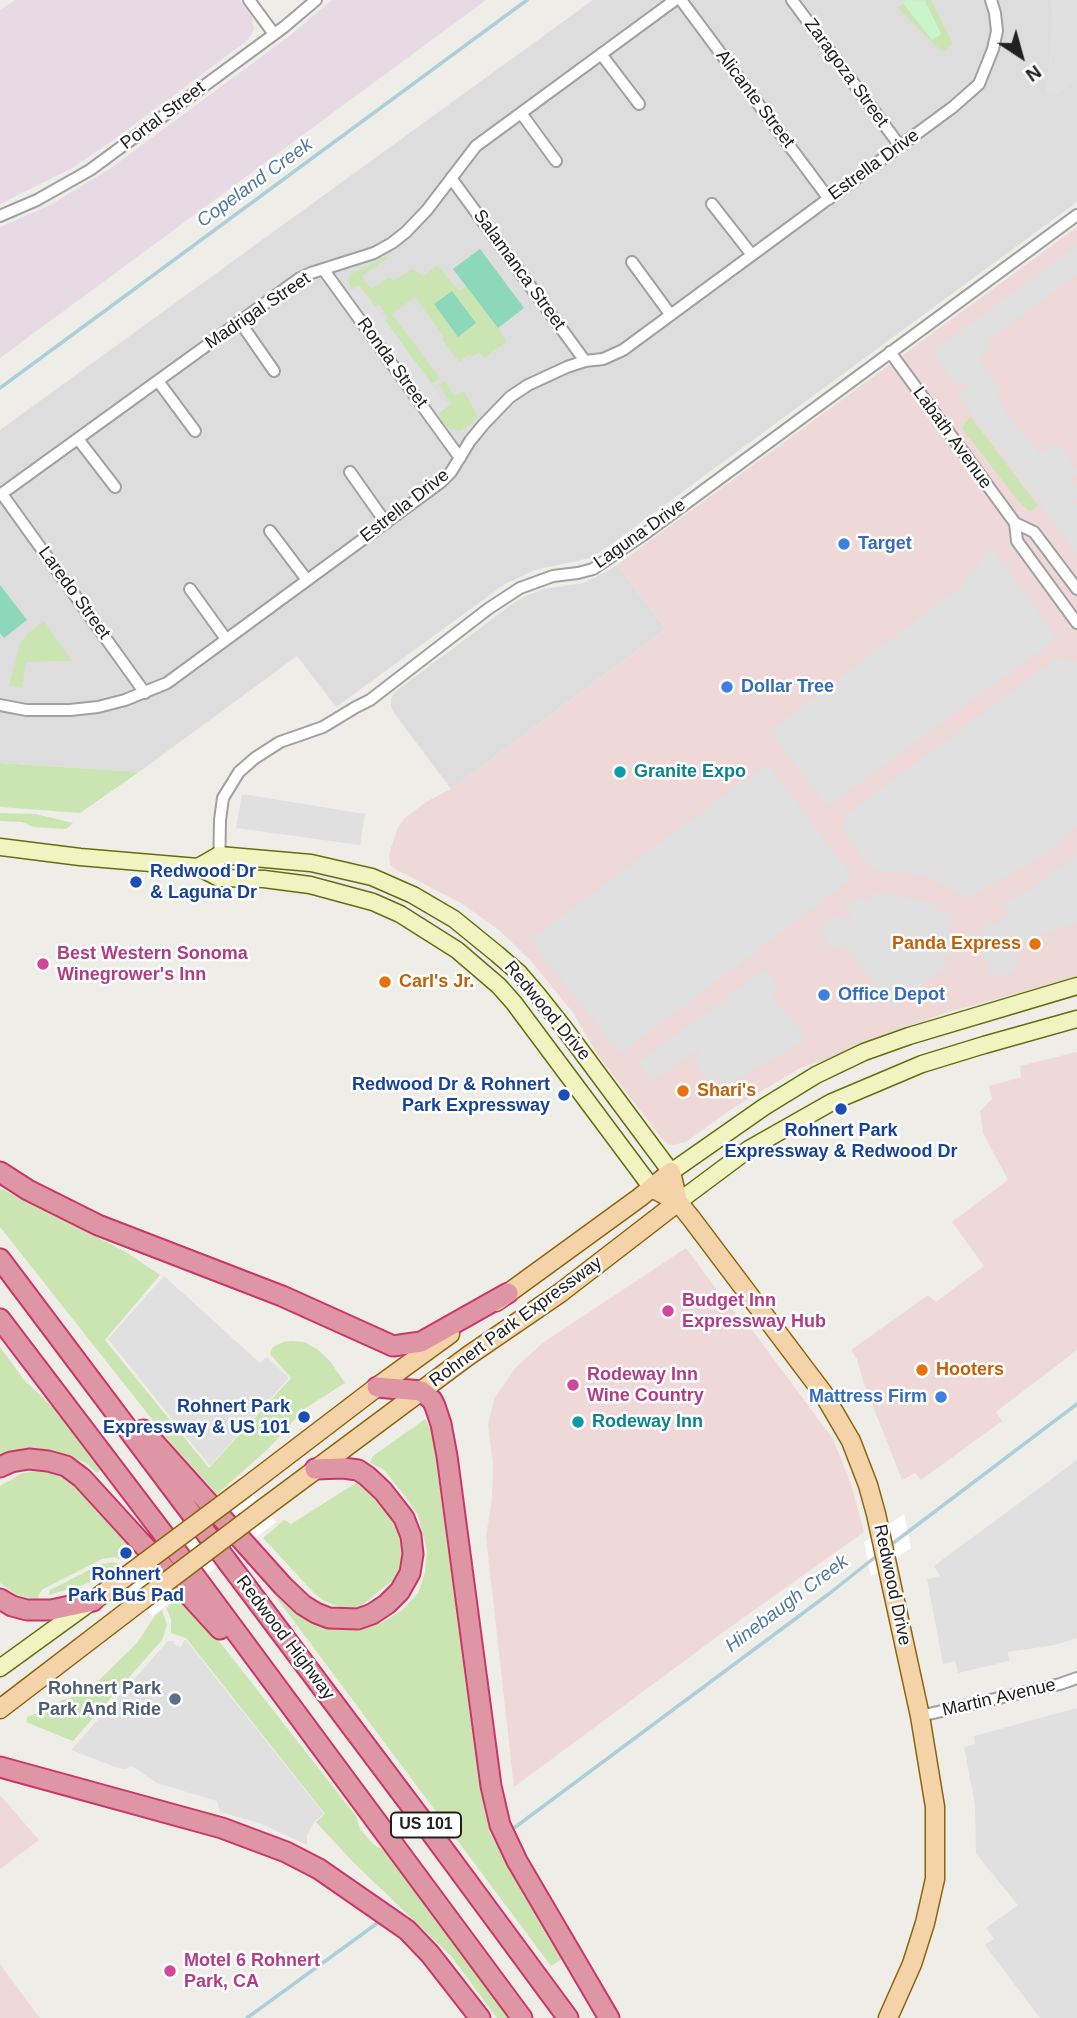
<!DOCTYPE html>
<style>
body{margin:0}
#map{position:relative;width:1077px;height:2018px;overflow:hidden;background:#efede7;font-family:Arial,sans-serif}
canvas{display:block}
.north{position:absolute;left:986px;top:21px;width:70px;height:70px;-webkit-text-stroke:5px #fff;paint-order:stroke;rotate:144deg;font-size:19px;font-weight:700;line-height:28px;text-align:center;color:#202020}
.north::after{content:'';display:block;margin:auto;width:24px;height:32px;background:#202020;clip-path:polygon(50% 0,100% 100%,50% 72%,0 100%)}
</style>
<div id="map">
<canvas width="1077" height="2018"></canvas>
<div class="north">N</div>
</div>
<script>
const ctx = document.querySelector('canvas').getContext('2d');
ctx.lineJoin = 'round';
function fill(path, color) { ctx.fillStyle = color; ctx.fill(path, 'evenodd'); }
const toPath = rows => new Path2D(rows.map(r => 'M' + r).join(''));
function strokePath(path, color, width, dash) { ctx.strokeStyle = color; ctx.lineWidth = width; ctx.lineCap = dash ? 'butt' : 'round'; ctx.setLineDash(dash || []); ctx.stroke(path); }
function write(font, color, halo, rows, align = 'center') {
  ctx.font = font + ' Arial,sans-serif'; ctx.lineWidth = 5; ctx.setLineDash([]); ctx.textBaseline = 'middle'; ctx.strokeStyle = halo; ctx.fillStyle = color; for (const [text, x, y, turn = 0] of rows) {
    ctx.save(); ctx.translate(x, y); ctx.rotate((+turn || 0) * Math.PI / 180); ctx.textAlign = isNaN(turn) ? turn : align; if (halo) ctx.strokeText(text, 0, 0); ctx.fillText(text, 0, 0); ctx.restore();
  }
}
fill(toPath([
 [593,0,1077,0,1077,202,606,548,590,558,535,570,505,584,336,707,297,656,139,772,0,763,0,430],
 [617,565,666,629,451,789,394,713,391,706,391,699,395,692,515,602,528,595,544,589,583,583,608,571]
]), '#dedddd');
fill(toPath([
 [1077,227,1077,977,945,1013,892,1032,832,1058,800,1068,730,1110,686,1142,673,1145,668,1144,663,1140,597,1054,574,1014,531,961,499,930,461,903,397,870,390,865,389,854,398,827,406,817,426,802,451,789,666,629,617,565],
 [1077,1052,1077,1350,996,1412,1002,1421,921,1480,915,1473,902,1480,863,1381,857,1359,851,1350,928,1295,936,1302,984,1266,952,1222,1008,1180,983,1133,980,1111,992,1099,989,1086,1021,1077,1020,1066],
 [686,1248,728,1305,755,1334,833,1439,851,1484,864,1532,729,1628,514,1787,486,1537,492,1499,493,1465,488,1425,494,1399,516,1367,544,1342],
 [0,1795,39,1840,0,1869],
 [0,1964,33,2009,40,2018,0,2018]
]), '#eed9d8');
fill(toPath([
 [15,0,239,0,252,17,254,29,248,40,108,144,72,168,0,204,0,10],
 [332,0,486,0,0,358,0,227,50,205,108,170,288,37]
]), '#e8dae5');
fill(toPath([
 [927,0,931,0,953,44,942,52,898,8,903,3,932,40,941,34,925,2],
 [480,249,524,308,498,327,506,342,484,358,479,352,472,357,469,354,459,362,442,339,444,337,415,297,392,314,440,378,431,384,385,321,388,318,379,304,373,307,359,285,350,290,349,279,351,274,386,256,388,258,362,276,371,289,390,277,393,281,412,269,424,276,437,265,459,291,466,286,453,269],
 [445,381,454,396,464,391,478,417,466,428,459,431,450,429,442,422,438,414,451,404,439,385],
 [971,417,1038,506,1030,512,1018,501,962,428,965,422],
 [44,621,72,661,26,662,22,688,9,686,20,644,26,635],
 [0,763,139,772,80,813,0,807],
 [0,813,36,814,73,823,66,829,33,827,22,822,0,821],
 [0,1188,126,1252,160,1275,105,1340,209,1468,291,1378,270,1354,273,1347,283,1342,291,1341,304,1342,317,1349,330,1361,345,1383,304,1409,268,1449,217,1494,174,1447,0,1227],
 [0,1347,24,1380,56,1410,101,1469,97,1473,86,1463,62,1454,40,1449,24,1450,0,1459],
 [425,1419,432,1432,469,1701,490,1833,562,1959,551,1966,258,1573,262,1571,322,1623,347,1629,362,1629,383,1622,402,1610,418,1593,425,1572,427,1551,418,1515,402,1492,383,1469,370,1463,373,1456],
 [40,1471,52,1472,70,1479,105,1520,134,1546,138,1552,125,1561,114,1557,102,1559,43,1589,39,1594,38,1600,17,1595,0,1583,0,1486,22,1473],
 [359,1481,380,1499,401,1529,406,1553,399,1577,385,1586,360,1607,353,1608,340,1607,324,1601,314,1593,263,1538,284,1520,291,1524],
 [114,1562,122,1565,110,1573,92,1582,49,1595,50,1590,101,1564],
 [183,1595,356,1816,360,1829,373,1844,385,1851,513,2018,497,2018,451,1956,353,1862,316,1822,325,1814,186,1638,171,1633,171,1619,166,1608],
 [162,1610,167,1625,162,1640,73,1741,26,1722,27,1717,53,1707,62,1700,86,1693,137,1643,154,1617]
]), '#cbe5b2');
fill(toPath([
 [906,0,925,1,941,34,932,40,903,3]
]), '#c9f5cc');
fill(toPath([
 [480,249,524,308,498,328,453,269],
 [452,291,476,323,458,337,434,304],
 [0,585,27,620,4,638,0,633]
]), '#8dd7ba');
fill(toPath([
 [1050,0,1077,0,1077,79,1052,98,1046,91,1051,43,1052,7],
 [1077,245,1077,275,986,342,991,348,978,359,1002,391,996,395,1002,402,1000,404,1039,454,1057,442,1077,470,1077,474,1070,479,1077,489,1077,499,1074,501,1077,505,1077,555,957,394,966,386,962,382,957,386,932,352],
 [359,285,448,406,438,414,349,293],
 [991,547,1057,638,827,807,769,731,960,587],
 [1057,658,1077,662,1077,826,1044,856,966,898,929,877,873,870,843,833,846,815],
 [767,763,853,878,620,1054,530,940],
 [242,794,365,814,360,845,236,828],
 [1077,854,1077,923,1013,942,1010,934,1007,933,1005,935,1006,945,1008,947,1015,945,1021,966,1014,969,1013,972,1001,976,998,974,991,976,982,948,986,919,995,925,1009,914,1002,904,1030,890],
 [871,892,940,904,938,912,941,913,947,908,952,916,954,926,947,928,947,932,954,932,952,957,943,956,941,958,947,966,892,1007,886,999,876,1006,871,998,879,991,843,943,833,950,818,930,841,913,847,920,851,917,845,908,861,896,864,901,870,901],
 [765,969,780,988,772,995,806,1040,724,1086,717,1077,709,1082,692,1059,699,1053,697,1050,652,1082,638,1063],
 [164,1276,260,1363,267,1357,289,1378,210,1466,108,1339],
 [1077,1460,1077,1638,1055,1645,1008,1652,1009,1661,958,1673,955,1661,943,1664,927,1579,940,1576,934,1566],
 [185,1639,324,1814,315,1821,307,1835,307,1845,259,1823,220,1812,217,1801,157,1783,132,1766,125,1769,118,1768,71,1750,168,1641,174,1641,176,1646,179,1645,180,1648],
 [1077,1708,1077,2018,1040,2018,985,1945,994,1939,986,1928,1018,1905,976,1854,975,1804,964,1747,975,1744,974,1736]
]), '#e0e0e0');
fill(toPath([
 [239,1479,276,1522,152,1616,118,1570],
 [904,1514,911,1548,871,1576,864,1542]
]), '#fff');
strokePath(toPath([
 [0,388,527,0],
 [888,1547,1077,1404],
 [514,1828,830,1593,879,1554],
 [247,2018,379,1922]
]), '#accfd9', 3.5);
const minor = toPath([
 [249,0,274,34],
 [681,0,829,199],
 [792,0,900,146],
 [601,54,639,104],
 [521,113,556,161],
 [451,178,585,361],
 [712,204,752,255],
 [0,216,37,200,90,170,284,27,316,0],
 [632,262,670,314],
 [323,269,460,458],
 [240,322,274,371],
 [890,352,1015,523,1034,532,1077,589],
 [158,381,195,431],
 [78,439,115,487],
 [350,472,386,523],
 [2,494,145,693],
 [0,495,300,278,311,273,374,253,392,243,406,232,427,210,476,146,675,0],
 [1015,523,1017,541,1077,623],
 [270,531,307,580],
 [190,589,226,639],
 [0,705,26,710,70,710,98,707,125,700,167,683,441,482,451,472,470,441,483,425,510,397,528,385,567,367,585,361,603,359,623,350,953,107,979,84,993,49,997,31,995,13,991,0],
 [219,878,220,820,223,798,239,772,255,758,280,742,323,727,356,707,370,700,488,609,520,588,553,576,578,573,593,569,643,535,1077,215],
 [920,1716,1060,1684,1077,1678]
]);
const secondary = toPath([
 [0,847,80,857,198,867,219,878,264,879,310,885,373,902,400,914,457,950,499,986,514,1003,652,1188],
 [198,867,219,855,311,863,372,877,413,895,454,919,497,954,519,973,537,994,564,1028,671,1172,764,1107,816,1075,864,1052,909,1036,1077,986],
 [678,1202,749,1149,832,1102,922,1064,984,1045,1077,1019],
 [0,1668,91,1602]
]);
const primary = toPath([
 [652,1188,678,1202,691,1218,823,1393,851,1441,868,1485,876,1514,920,1716,935,1807,935,1879,925,1923,912,1964,888,2018],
 [496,1302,639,1198,671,1172,678,1202],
 [246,1487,377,1387,450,1334],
 [264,1508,468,1356,560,1293,678,1202],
 [93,1601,124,1578],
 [0,1709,141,1601]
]);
const motorway = toPath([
 [0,1172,28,1190,98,1225,282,1296,393,1346,421,1342,508,1293],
 [0,1259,430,1831,568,2018],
 [0,1319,171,1544,522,2018],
 [377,1387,421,1391,432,1400,435,1406,441,1424,447,1456,491,1786,500,1825,517,1861,609,2018],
 [143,1430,283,1586,303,1605,316,1613,329,1618,358,1619,372,1614,387,1604,400,1591,410,1573,413,1554,411,1536,404,1518,383,1491,367,1476,358,1470,343,1468,315,1469],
 [0,1467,11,1462,29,1459,48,1461,66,1466,82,1478,220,1629],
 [0,1599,12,1606,27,1610,51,1610,93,1601],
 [0,1767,222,1828,286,1852,319,1869,407,1930,430,1954,480,2018]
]);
strokePath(minor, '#a1a1a1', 14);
strokePath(secondary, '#646e0f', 19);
strokePath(primary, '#8e630e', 21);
strokePath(motorway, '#cb366a', 23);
strokePath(minor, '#fff', 10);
strokePath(secondary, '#f1f4c1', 16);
strokePath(primary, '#f4d3a8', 18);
strokePath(motorway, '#df96a4', 19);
const primaryBridge = toPath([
 [124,1578,246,1487],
 [141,1601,264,1508]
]);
strokePath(primaryBridge, '#8e630e', 21, []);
strokePath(primaryBridge, '#f4d3a8', 18);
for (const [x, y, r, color] of [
 [844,544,7,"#3f7fe0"],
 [727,687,7,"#3f7fe0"],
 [620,772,7,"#0f9aa8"],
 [136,882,7,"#1a4fb4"],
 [1035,944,7,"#e8710a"],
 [43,964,7,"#d1479c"],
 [385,982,7,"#e8710a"],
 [824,995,7,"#3f7fe0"],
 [683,1091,7,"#e8710a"],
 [564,1095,7,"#1a4fb4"],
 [841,1109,7,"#1a4fb4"],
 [668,1311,7,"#d1479c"],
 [922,1370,7,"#e8710a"],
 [573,1385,7,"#d1479c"],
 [941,1397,7,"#3f7fe0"],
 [304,1417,7,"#1a4fb4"],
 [578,1422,7,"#0f9aa8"],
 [126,1553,7,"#1a4fb4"],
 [175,1699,7,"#5c6f8a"],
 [170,1971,7,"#d1479c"]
]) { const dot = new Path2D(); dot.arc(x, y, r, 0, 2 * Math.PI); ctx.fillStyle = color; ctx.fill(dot); strokePath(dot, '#fff', 2.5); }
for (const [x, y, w] of [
 [426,1825,70]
]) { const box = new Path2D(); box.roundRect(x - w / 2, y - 12.5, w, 25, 5); ctx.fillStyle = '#fff'; ctx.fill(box); strokePath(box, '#202020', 2); }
write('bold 16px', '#202020', null, [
 ["US 101",426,1825]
]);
write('18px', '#202020', '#fff', [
 ["Zaragoza Street",846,73,54],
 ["Alicante Street",755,99,53],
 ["Portal Street",163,116,-37],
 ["Estrella Drive",874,165,-36],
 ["Salamanca Street",519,270,54],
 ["Madrigal Street",258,311,-34],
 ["Ronda Street",392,363,54],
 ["Labath Avenue",952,438,54],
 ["Estrella Drive",405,506,-38],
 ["Laguna Drive",640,534,-35],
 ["Laredo Street",74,593,54],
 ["Redwood Drive",547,1011,50],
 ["Rohnert Park Expressway",516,1322,-36],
 ["Redwood Drive",892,1585,78],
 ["Redwood Highway",285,1638,53],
 ["Martin Avenue",999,1698,-13]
]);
write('bold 18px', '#366cbe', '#fff', [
 ["Target",858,544],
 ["Dollar Tree",741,687],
 ["Office Depot",838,995],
 ["Mattress Firm",927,1397,"right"]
], 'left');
write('bold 18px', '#0d838f', '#fff', [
 ["Granite Expo",634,772],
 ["Rodeway Inn",592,1422]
], 'left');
write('bold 18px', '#164399', '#fff', [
 ["Redwood Dr",150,872,"left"],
 ["& Laguna Dr",150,893,"left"],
 ["Redwood Dr & Rohnert",550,1085],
 ["Park Expressway",550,1106],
 ["Rohnert Park",841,1131,"center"],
 ["Expressway & Redwood Dr",841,1152,"center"],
 ["Rohnert Park",290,1407],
 ["Expressway & US 101",290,1428],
 ["Rohnert",126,1575,"center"],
 ["Park Bus Pad",126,1596,"center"]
], 'right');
write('bold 18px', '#c56008', '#fff', [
 ["Panda Express",1021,944,"right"],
 ["Carl's Jr.",399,982],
 ["Shari's",697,1091],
 ["Hooters",936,1370]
], 'left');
write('bold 18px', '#b23c85', '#fff', [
 ["Best Western Sonoma",57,954],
 ["Winegrower's Inn",57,975],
 ["Budget Inn",682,1301],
 ["Expressway Hub",682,1322],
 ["Rodeway Inn",587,1375],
 ["Wine Country",587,1396],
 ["Motel 6 Rohnert",184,1961],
 ["Park, CA",184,1982]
], 'left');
write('bold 18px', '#4e5e75', '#fff', [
 ["Rohnert Park",161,1689],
 ["Park And Ride",161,1710]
], 'right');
write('italic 19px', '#5179a0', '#fff', [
 ["Copeland Creek",255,183,-36],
 ["Hinebaugh Creek",787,1604,-37]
]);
</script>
